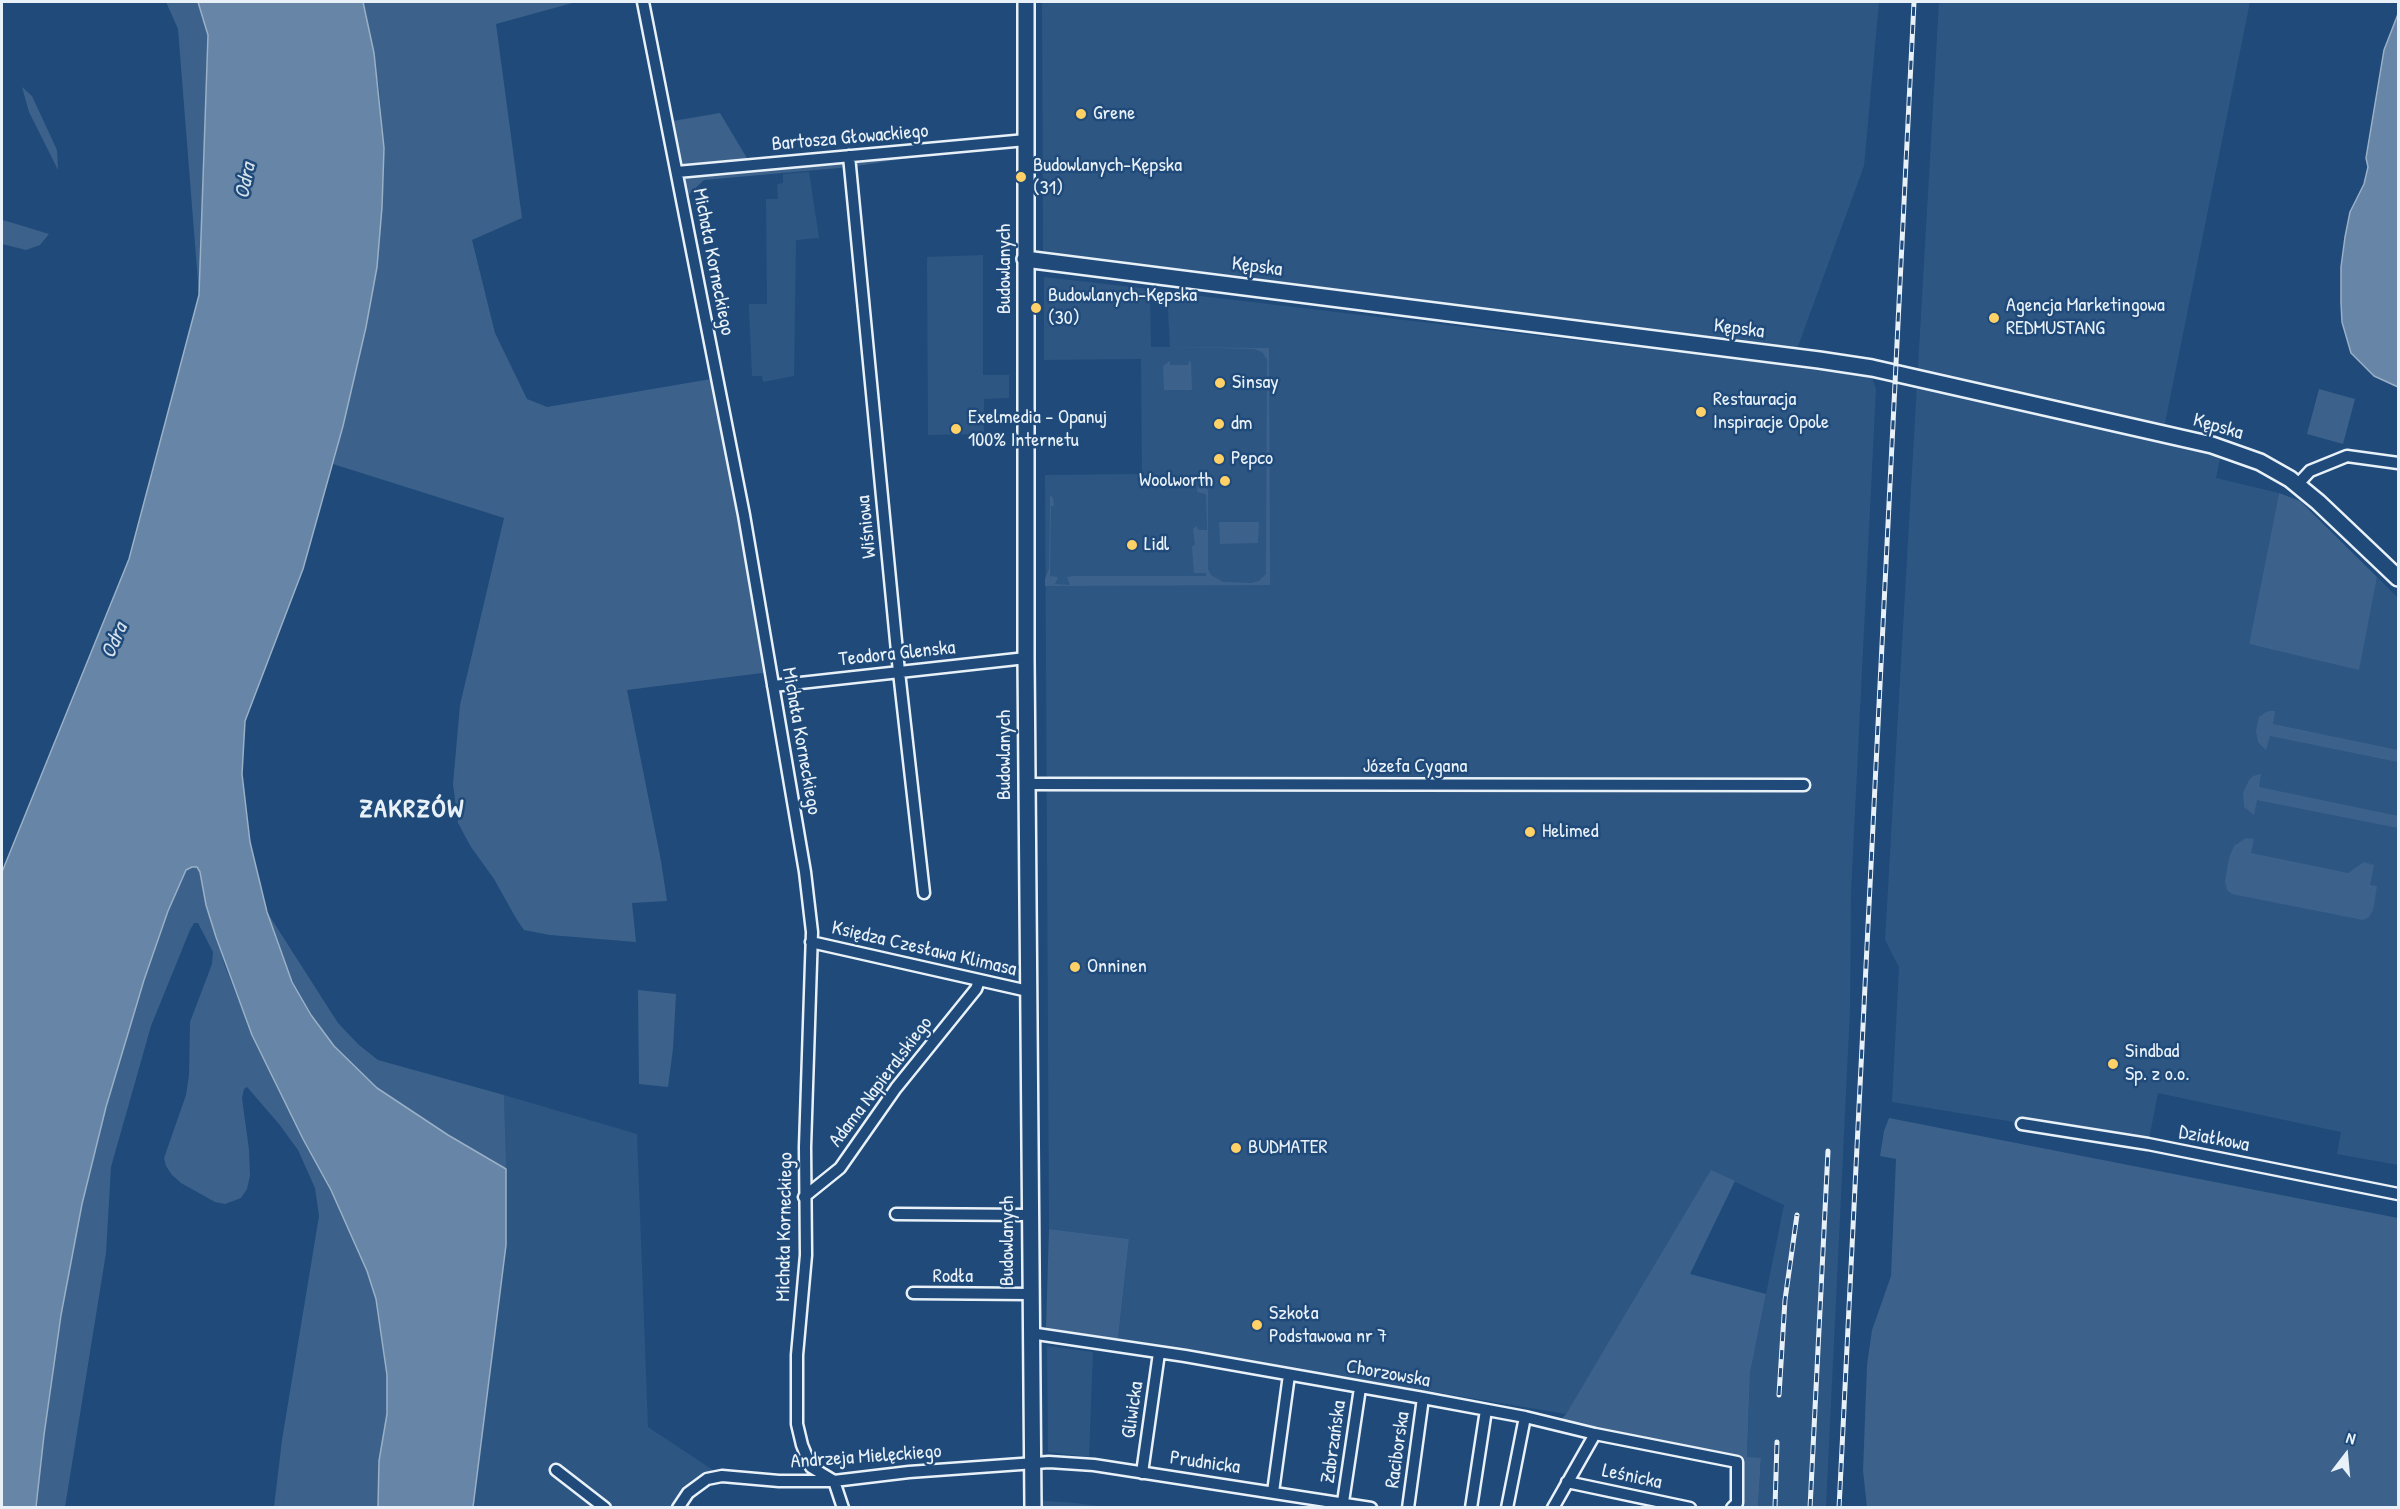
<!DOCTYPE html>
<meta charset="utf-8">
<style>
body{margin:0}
#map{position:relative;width:2400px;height:1509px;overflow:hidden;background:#1f4a7a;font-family:"Patrick Hand",sans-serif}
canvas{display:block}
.frame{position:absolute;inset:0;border:3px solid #e8f1f8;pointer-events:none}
.north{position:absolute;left:2316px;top:1425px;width:60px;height:60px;-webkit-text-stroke:4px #1f4a7a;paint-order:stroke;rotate:16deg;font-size:16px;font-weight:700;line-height:24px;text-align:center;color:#e8f1f8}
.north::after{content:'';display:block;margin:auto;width:21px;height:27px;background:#e8f1f8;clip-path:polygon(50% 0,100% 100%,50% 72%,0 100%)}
</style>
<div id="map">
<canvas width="2400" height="1509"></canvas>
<div class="frame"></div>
<div class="north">N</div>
</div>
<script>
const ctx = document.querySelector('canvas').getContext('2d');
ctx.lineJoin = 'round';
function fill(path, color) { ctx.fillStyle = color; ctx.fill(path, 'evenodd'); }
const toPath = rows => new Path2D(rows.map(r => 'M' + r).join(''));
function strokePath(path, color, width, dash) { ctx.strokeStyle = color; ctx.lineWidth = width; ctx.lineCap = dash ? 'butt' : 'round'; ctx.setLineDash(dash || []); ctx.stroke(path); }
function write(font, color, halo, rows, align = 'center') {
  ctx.font = font + ' "Patrick Hand",sans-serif'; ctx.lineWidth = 5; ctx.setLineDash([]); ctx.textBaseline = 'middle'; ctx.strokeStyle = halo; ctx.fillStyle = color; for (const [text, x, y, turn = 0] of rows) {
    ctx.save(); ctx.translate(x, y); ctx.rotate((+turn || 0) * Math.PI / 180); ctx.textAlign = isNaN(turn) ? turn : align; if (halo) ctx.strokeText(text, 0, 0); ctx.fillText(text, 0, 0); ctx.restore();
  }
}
fill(toPath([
 [1042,2,1879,2,1864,166,1797,349,1043,251],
 [1939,2,2250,2,2163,433,2222,448,2216,478,2279,493,2249,644,2358,669,2377,577,2398,598,2398,1165,2337,1154,2341,1132,2158,1093,2148,1144,1892,1102,1899,967,1885,940],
 [809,172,819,238,796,240,794,376,763,382,762,376,752,376,749,308,749,304,767,304,766,199,778,199,777,184,783,183,783,174],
 [983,255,983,375,1009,375,1009,398,984,399,984,434,928,435,927,257],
 [1044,277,1150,289,1151,347,1170,347,1167,292,1871,375,1876,389,1851,892,1850,1010,1826,1507,1758,1507,1761,1458,1747,1458,1750,1373,1784,1205,1712,1171,1566,1414,1118,1339,1129,1239,1049,1229,1045,475,1142,474,1141,359,1044,360],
 [504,1095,637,1134,648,1427,722,1476,707,1479,678,1507,473,1508,506,1245],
 [1047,1346,1093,1352,1089,1457,1048,1452],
 [1033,1500,1075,1503,1105,1507,1033,1507]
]), '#2e5683');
fill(toPath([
 [166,2,198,2,208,35,199,295,178,29],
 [363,2,576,2,496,24,522,218,472,240,495,333,527,399,547,407,717,378,770,672,627,690,661,861,667,901,632,903,636,942,550,935,524,930,517,920,494,879,471,847,458,823,453,784,460,705,504,518,333,464,343,426,382,207,384,148,379,88],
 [22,87,32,96,57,150,58,170,29,112],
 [720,113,751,165,1026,140,850,167,704,180,682,201,667,122],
 [2,220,13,223,49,234,40,245,26,250,2,244],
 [1166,347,1269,348,1270,585,1045,586,1045,579,1049,569,1050,495,1053,498,1054,506,1051,506,1050,576,1058,577,1055,584,1070,585,1067,577,1075,576,1206,576,1206,573,1194,573,1192,546,1195,545,1193,529,1196,526,1199,530,1207,530,1206,494,1197,492,1198,486,1201,484,1207,486,1208,491,1208,569,1211,575,1223,582,1251,583,1259,581,1266,574,1267,359,1262,352,1254,349],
 [1170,361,1170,365,1188,365,1189,361,1191,362,1192,390,1164,390,1163,366],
 [2319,389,2355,399,2343,444,2307,434],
 [2279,493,2300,501,2377,577,2359,670,2249,644],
 [1219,522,1259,522,1258,543,1220,544],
 [2268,711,2275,711,2273,724,2398,750,2398,762,2270,736,2266,750,2258,742,2256,731,2259,717],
 [2261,774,2259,787,2398,816,2398,828,2257,800,2254,815,2244,807,2243,793,2249,780,2253,776],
 [2246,838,2254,839,2251,853,2348,873,2364,862,2374,865,2370,885,2377,886,2373,910,2369,917,2363,920,2232,894,2227,890,2225,881,2229,858,2234,846],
 [191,867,197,867,200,872,206,905,225,966,252,1035,303,1139,331,1190,367,1271,376,1299,387,1375,387,1414,379,1461,378,1507,274,1507,282,1440,319,1216,315,1188,298,1150,279,1124,247,1087,244,1089,242,1098,249,1150,250,1176,247,1189,241,1198,225,1204,215,1202,181,1183,172,1175,166,1166,164,1158,186,1095,189,1075,190,1022,212,964,213,952,198,923,194,923,190,930,151,1026,111,1167,106,1253,65,1507,36,1508,44,1435,61,1315,82,1204,106,1107,144,980,168,911,186,869],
 [267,912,338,1023,359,1045,378,1060,504,1095,506,1169,448,1135,377,1088,334,1046,311,1015,292,982],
 [638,990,676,994,673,1049,668,1087,639,1084],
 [1889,1118,2398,1218,2398,1507,1867,1507,1863,1471,1867,1365,1872,1330,1891,1276,1896,1159,1880,1156,1884,1131],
 [1711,1170,1735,1181,1690,1274,1766,1294,1750,1373,1747,1457,1761,1458,1758,1507,1737,1507,1737,1461,1557,1424,1566,1414],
 [1049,1229,1129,1239,1118,1339,1046,1328]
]), '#3c628c');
const water = toPath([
 [198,2,363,2,374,53,384,148,382,207,377,267,366,327,343,426,303,569,245,721,242,774,250,842,267,912,292,982,311,1015,334,1046,377,1088,448,1135,506,1169,506,1245,473,1507,378,1507,379,1461,387,1414,387,1375,376,1299,367,1271,331,1190,303,1139,252,1035,216,937,206,905,200,872,197,867,192,867,186,870,168,911,144,980,106,1107,82,1204,61,1315,44,1435,36,1507,2,1507,2,872,129,559,199,295,208,35,198,2],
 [2398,14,2398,387,2374,376,2351,353,2342,322,2341,303,2341,267,2345,237,2350,212,2364,184,2368,167,2366,158,2384,50,2398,14]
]);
fill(water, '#6685a7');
strokePath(water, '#9ab0c7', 1.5);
const street = toPath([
 [643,2,744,515,805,872,812,932,805,1147,806,1255,797,1355,797,1424,802,1445,811,1467,834,1481],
 [849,156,899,672,924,893],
 [677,172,1026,140],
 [2297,485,2310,471,2347,456,2398,463],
 [773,686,1026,658],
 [1026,784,1804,785],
 [811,942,1028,991],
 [2022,1124,2148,1144,2398,1194],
 [804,1197,840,1168,896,1088,976,989,979,981],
 [896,1214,1030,1215],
 [913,1293,1030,1294],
 [1030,1333,1185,1356,1423,1398,1525,1417,1595,1434,1737,1462,1737,1503,1732,1508],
 [556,1470,605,1508],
 [1142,1473,1159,1353],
 [834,1481,843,1508],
 [1567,1482,1690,1508],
 [1273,1492,1289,1375],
 [1343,1502,1360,1388],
 [678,1508,688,1493,707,1479,722,1476,779,1481,834,1481,909,1472,1049,1462,1094,1465,1371,1508],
 [1408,1508,1423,1398],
 [1471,1508,1486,1410],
 [1507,1508,1525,1417],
 [1553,1508,1595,1434]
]);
const secondary = toPath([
 [1026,2,1026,658,1033,1508],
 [1025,259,1819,360,1872,368,2212,445,2260,462,2290,479,2318,502,2398,578]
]);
strokePath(street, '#e8f1f8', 15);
strokePath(secondary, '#e8f1f8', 20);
strokePath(street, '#1f4a7a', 10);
strokePath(secondary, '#1f4a7a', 15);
const rail = toPath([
 [1779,1395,1785,1300,1797,1215],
 [1775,1508,1777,1442],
 [1810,1508,1828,1151],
 [1839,1508,1914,2]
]);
strokePath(rail, '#e8f1f8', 5);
strokePath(rail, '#1f4a7a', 3, [9]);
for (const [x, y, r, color] of [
 [1081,114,6,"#ffd166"],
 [1021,177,6,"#ffd166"],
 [1036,308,6,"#ffd166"],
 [1994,318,6,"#ffd166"],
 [1220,383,6,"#ffd166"],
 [1701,412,6,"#ffd166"],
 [1219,424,6,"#ffd166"],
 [956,429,6,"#ffd166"],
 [1219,459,6,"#ffd166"],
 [1225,481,6,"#ffd166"],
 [1132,545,6,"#ffd166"],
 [1530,832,6,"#ffd166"],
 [1075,967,6,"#ffd166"],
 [2113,1064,6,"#ffd166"],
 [1236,1148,6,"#ffd166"],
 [1257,1325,6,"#ffd166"]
]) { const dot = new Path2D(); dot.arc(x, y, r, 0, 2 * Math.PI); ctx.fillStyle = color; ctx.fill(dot); strokePath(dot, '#1f4a7a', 2); }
write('20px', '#e8f1f8', '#1f4a7a', [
 ["Grene",1093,114],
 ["Budowlanych-Kępska",1033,166],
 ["(31)",1033,189],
 ["Budowlanych-Kępska",1048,296],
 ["(30)",1048,319],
 ["Agencja Marketingowa",2006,306],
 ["REDMUSTANG",2006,329],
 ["Sinsay",1232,383],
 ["Restauracja",1713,400],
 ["Inspiracje Opole",1713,423],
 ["Exelmedia - Opanuj",968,418],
 ["100% Internetu",968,441],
 ["dm",1231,424],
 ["Pepco",1231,459],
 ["Woolworth",1213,481,"right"],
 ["Lidl",1144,545],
 ["Helimed",1542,832],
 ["Onninen",1087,967],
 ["Sindbad",2125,1052],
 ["Sp. z o.o.",2125,1075],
 ["BUDMATER",1248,1148],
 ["Szkoła",1269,1314],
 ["Podstawowa nr 7",1269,1337]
], 'left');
write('20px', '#e8f1f8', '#1f4a7a', [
 ["Bartosza Głowackiego",850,138,-5],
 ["Michała Korneckiego",713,262,79],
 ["Kępska",1257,267,7],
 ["Budowlanych",1005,269,-90],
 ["Kępska",1739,329,7],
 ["Kępska",2218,427,16],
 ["Wiśniowa",867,527,-96],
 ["Teodora Glenska",897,654,-6],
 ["Michała Korneckiego",801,741,80],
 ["Budowlanych",1005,755,-90],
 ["Józefa Cygana",1415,767],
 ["Księdza Czesława Klimasa",924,949,13],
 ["Adama Napieralskiego",881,1082,-53],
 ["Działkowa",2214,1139,11],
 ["Michała Korneckiego",785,1227,-89],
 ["Budowlanych",1008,1241,-90],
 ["Rodła",953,1277],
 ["Chorzowska",1388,1374,10],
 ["Gliwicka",1133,1410,-82],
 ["Zabrzańska",1334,1442,-82],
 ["Raciborska",1398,1450,-82],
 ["Andrzeja Mielęckiego",866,1457,-4],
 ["Prudnicka",1205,1463,8],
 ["Leśnicka",1632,1477,12]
]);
write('italic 21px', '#d4e1ec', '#1f4a7a', [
 ["Odra",246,181,-79],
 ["Odra",115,641,-67]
]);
ctx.letterSpacing = '1.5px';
write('bold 26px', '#e8f1f8', '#1f4a7a', [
 ["ZAKRZÓW",412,810]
]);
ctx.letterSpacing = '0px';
</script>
